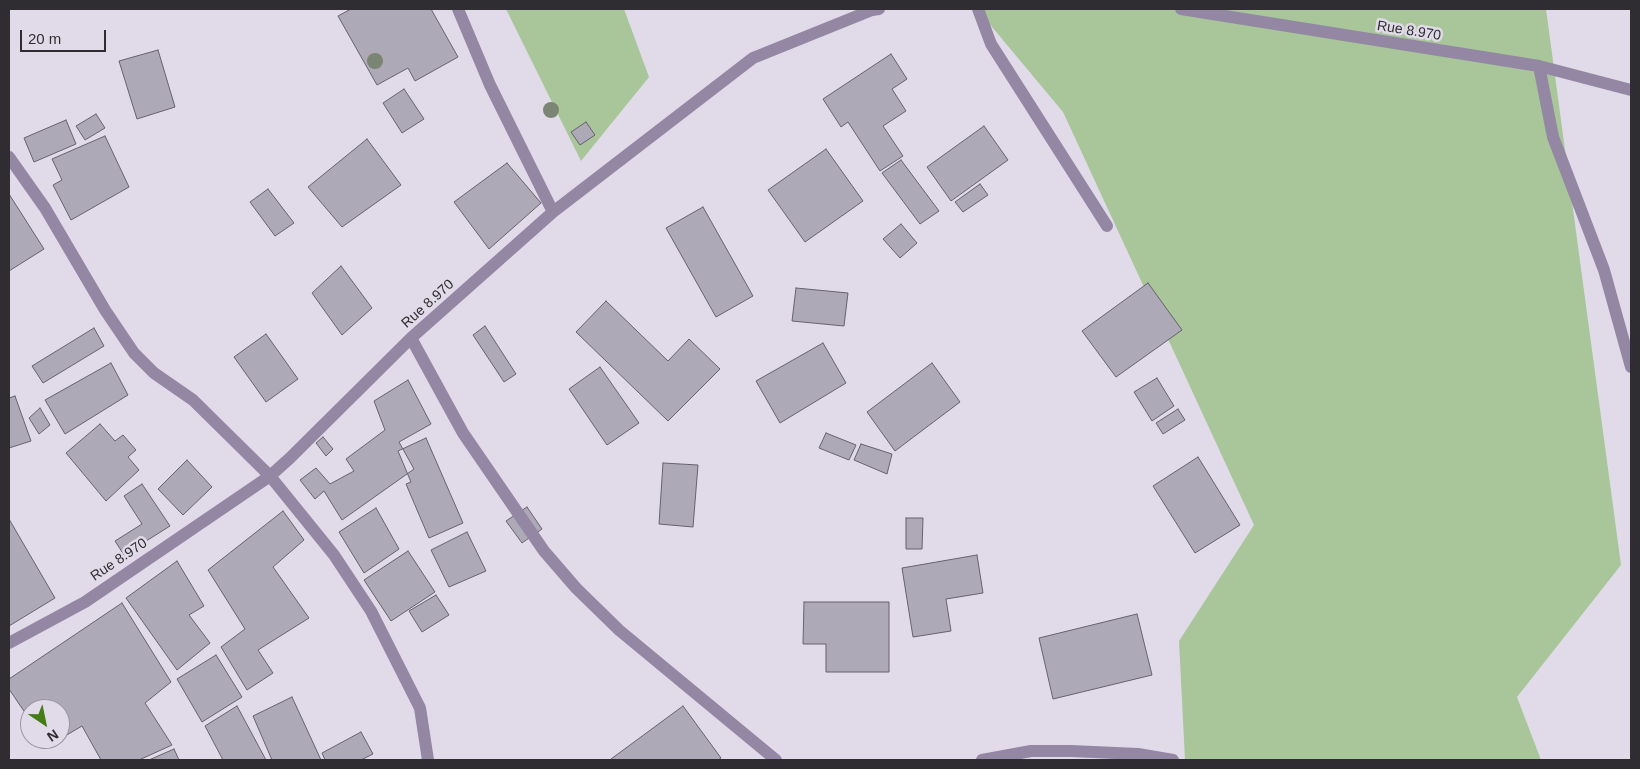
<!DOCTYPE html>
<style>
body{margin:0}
#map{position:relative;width:1640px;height:769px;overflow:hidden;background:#e1dbe9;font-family:Helvetica,sans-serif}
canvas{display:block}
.frame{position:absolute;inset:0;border:10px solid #2f2d32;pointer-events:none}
.north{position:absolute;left:20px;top:699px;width:50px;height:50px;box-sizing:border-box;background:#e1dbe9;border:1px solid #9a95a0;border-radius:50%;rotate:146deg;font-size:14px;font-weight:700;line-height:20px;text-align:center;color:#2f2d32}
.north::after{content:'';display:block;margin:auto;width:18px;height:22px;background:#447d16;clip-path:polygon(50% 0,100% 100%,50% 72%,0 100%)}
.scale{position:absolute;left:20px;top:30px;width:86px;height:22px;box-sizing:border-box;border:2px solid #2f2d32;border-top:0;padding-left:6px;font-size:15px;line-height:18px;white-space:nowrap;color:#2f2d32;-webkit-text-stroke:4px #e1dbe9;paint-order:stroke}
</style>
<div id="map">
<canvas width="1640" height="769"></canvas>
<div class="frame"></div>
<div class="north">N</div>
<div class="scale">20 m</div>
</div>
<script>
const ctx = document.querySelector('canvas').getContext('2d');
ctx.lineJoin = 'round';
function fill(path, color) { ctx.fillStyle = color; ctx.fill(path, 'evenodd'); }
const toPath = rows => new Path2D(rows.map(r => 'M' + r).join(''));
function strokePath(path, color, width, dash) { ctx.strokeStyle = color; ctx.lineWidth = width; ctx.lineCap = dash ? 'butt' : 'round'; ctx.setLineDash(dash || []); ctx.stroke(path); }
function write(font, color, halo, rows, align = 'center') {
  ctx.font = font + ' Helvetica,sans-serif'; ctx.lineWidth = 5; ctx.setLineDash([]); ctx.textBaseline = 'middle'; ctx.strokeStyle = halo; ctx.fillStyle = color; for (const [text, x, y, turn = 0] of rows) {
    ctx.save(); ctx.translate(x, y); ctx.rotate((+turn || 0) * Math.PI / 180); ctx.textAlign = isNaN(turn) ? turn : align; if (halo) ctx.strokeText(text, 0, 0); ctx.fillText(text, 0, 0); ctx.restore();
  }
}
fill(toPath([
 [506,9,624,9,649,77,581,161],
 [977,9,1546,9,1621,565,1517,697,1541,760,1185,760,1179,641,1254,525,1063,112]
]), '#a8c699');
const building = toPath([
 [351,9,431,9,458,57,415,81,408,68,377,85,338,16,351,9],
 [158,50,175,107,137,119,119,61,158,50],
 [891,54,907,79,892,89,906,111,883,126,903,156,880,171,848,122,841,127,823,99,891,54],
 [404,89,424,119,402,133,383,103,404,89],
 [96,114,105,128,85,140,76,126,96,114],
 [66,120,76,144,34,162,24,138,66,120],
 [586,122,595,135,580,145,571,132,586,122],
 [984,126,1008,160,951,201,927,167,984,126],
 [105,136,129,187,71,220,53,185,62,180,52,159,105,136],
 [367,139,401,185,342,227,308,187,367,139],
 [826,149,863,201,805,242,768,190,826,149],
 [901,160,939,211,920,224,882,173,901,160],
 [507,163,541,203,489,249,454,202,507,163],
 [980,184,988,195,963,212,955,202,980,184],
 [268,189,294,223,275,236,250,202,268,189],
 [9,194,44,249,9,271,9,194],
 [703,207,753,296,716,317,666,228,703,207],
 [901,224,917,243,900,258,883,239,901,224],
 [341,266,372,308,342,335,312,293,341,266],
 [1148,283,1182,330,1116,377,1082,331,1148,283],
 [796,288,848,293,844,326,792,321,796,288],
 [606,301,668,361,689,339,720,369,668,421,576,332,606,301],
 [485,326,516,374,504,382,473,335,485,326],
 [94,328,104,346,43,383,32,366,94,328],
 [266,334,298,379,266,402,234,357,266,334],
 [823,343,846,383,780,423,756,381,823,343],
 [111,363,128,395,65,434,45,400,111,363],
 [932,363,960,402,895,451,867,412,932,363],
 [600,367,639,423,607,445,569,389,600,367],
 [1157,378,1174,406,1152,421,1134,392,1157,378],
 [408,380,431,424,399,442,414,469,342,520,324,491,315,499,300,480,316,468,330,484,354,471,346,459,385,430,374,401,408,380],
 [15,396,31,441,9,448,9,398,15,396],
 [40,408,50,425,39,434,29,418,40,408],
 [1178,409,1185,420,1163,434,1156,423,1178,409],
 [100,424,115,441,123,435,136,450,128,457,139,470,106,501,66,453,100,424],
 [826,433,856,445,849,460,819,448,826,433],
 [323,437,333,449,326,456,316,443,323,437],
 [426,438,463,523,429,538,406,484,411,482,398,451,426,438],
 [861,444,892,454,887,474,854,460,861,444],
 [1198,457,1240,525,1195,553,1153,486,1198,457],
 [187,460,212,487,183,515,158,489,187,460],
 [663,463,698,465,693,527,659,524,663,463],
 [142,484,170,526,124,555,115,541,142,524,124,496,142,484],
 [527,507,542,529,522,543,506,521,527,507],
 [376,508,399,549,364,573,339,532,376,508],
 [283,511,304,540,273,567,309,618,258,650,273,673,247,690,221,647,245,629,208,570,283,511],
 [906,518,923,518,922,549,906,549,906,518],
 [9,519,55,598,9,626,9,519],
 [467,532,486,571,449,587,431,550,467,532],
 [408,551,435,592,391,621,364,580,408,551],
 [977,555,983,593,946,599,951,631,913,637,902,568,977,555],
 [177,561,204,606,189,615,210,643,177,670,126,598,177,561],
 [436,595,449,615,422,632,409,611,436,595],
 [804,602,889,602,889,672,826,672,826,644,803,644,804,602],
 [122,603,171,682,145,703,172,745,139,760,101,760,82,726,60,739,60,709,30,709,30,720,9,689,9,679,122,603],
 [1137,614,1152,675,1053,699,1039,638,1137,614],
 [216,655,242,697,202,722,177,679,216,655],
 [292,697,321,760,272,760,253,716,292,697],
 [237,706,266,760,223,760,205,726,237,706],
 [683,706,721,758,718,760,612,760,611,759,683,706],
 [361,732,373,754,361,760,325,760,322,753,361,732],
 [43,739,59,739,48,745,43,739],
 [174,749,179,760,149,760,174,749]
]);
fill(building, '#aea9b6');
strokePath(building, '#66616d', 1);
strokePath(toPath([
 [458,9,490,85,553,212],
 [978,9,991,44,1107,226],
 [1181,9,1539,66,1631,90],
 [1539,66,1553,137,1604,270,1631,367],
 [9,157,45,208,105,310,134,353,154,373,193,400,270,476,334,555,371,611,420,708,428,760],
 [411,338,463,433,544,551,576,588,619,630,776,760],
 [9,643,85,602,270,476,290,458,411,338,553,212,753,58,872,10,879,9],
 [982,760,1031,751,1071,751,1138,754,1173,760]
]), '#9387a4', 12);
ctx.fillStyle = '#7a8673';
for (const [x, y] of [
 [375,61],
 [551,110]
]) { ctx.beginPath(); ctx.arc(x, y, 8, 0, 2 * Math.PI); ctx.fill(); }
write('14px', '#2f2d32', '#e1dbe9', [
 ["Rue 8.970",1409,31,9],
 ["Rue 8.970",428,304,-42],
 ["Rue 8.970",119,560,-34]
]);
</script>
